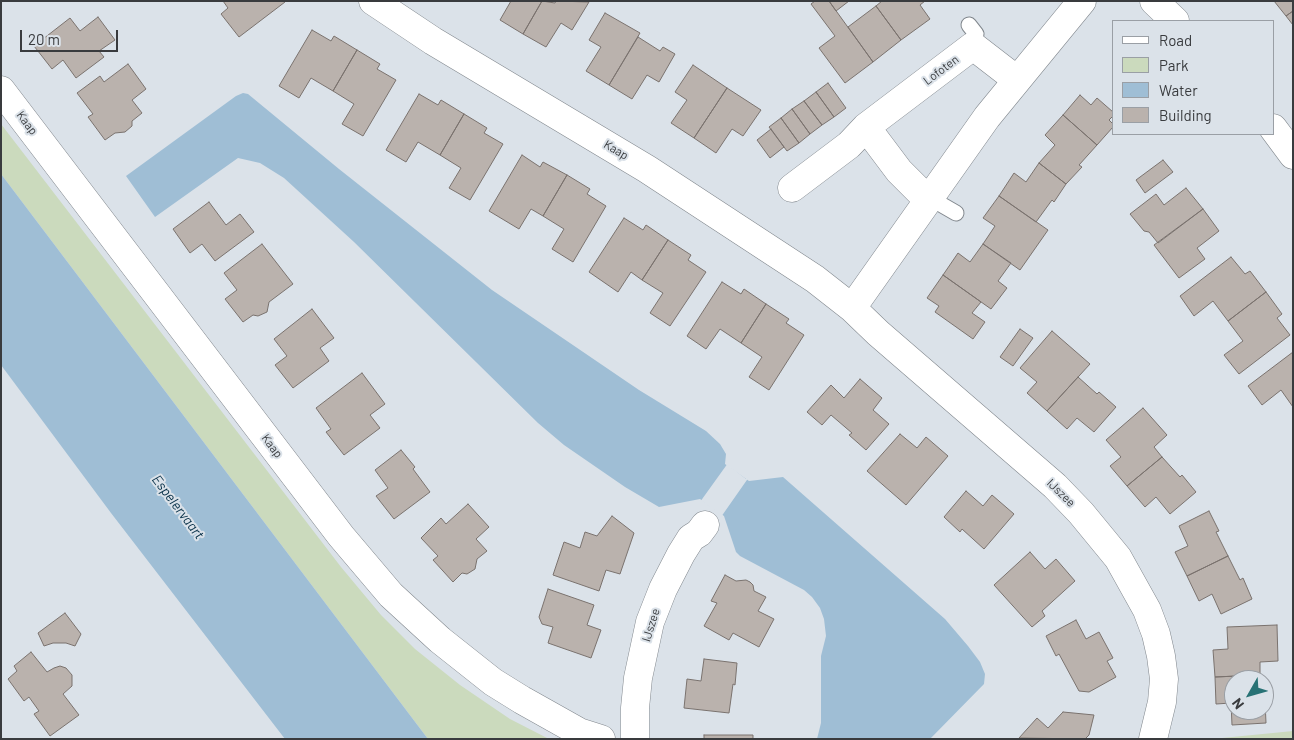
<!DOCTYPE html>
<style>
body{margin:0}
#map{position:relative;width:1294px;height:740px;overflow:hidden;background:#dbe2e9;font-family:Barlow,sans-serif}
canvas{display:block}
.frame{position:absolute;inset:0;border:2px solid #393b3e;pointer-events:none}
.legend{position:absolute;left:1112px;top:20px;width:162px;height:115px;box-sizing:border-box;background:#dbe2e9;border:1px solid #9a9fa5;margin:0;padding:6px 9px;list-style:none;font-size:15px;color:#393b3e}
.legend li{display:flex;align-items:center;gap:10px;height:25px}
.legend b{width:25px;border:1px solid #9a9fa5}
.north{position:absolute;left:1224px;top:670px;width:50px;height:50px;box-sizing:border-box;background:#dbe2e9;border:1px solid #9a9fa5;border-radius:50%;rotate:232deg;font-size:14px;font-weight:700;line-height:20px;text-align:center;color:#393b3e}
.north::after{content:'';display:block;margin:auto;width:18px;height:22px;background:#287275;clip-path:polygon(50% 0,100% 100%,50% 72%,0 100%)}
.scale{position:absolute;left:20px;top:30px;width:98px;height:22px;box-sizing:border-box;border:2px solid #393b3e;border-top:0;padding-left:6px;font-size:15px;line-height:18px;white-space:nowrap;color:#393b3e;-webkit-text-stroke:4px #dbe2e9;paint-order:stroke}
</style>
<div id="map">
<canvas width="1294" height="740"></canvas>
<div class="frame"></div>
<ul class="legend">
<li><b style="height:6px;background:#fff"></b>Road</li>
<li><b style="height:14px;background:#cbdabd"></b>Park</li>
<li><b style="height:14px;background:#9fbed5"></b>Water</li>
<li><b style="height:14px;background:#bab2ad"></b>Building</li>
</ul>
<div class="north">N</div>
<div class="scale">20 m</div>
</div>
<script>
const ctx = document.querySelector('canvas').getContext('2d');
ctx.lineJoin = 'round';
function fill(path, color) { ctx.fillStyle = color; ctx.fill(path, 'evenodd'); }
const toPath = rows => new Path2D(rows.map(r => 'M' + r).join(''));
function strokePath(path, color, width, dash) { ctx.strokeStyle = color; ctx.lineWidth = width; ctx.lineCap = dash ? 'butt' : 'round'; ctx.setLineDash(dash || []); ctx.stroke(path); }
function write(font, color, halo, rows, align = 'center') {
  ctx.font = font + ' Barlow,sans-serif'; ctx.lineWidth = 4; ctx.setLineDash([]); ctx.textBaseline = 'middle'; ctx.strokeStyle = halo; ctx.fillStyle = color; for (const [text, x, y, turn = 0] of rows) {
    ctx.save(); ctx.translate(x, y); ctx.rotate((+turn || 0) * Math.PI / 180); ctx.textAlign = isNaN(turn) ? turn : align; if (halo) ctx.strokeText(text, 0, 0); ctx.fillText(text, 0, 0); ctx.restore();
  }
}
fill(toPath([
 [1,124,341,567,381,615,415,649,460,685,510,719,549,739,428,739,1,174],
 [1293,731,1293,739,1212,739]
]), '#cbdabd');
fill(toPath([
 [243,93,248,94,339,169,492,290,639,390,706,431,720,444,726,454,725,464,749,481,783,477,945,619,968,646,980,662,985,674,984,684,930,739,817,739,821,723,821,656,826,636,824,619,820,608,812,597,804,590,740,556,736,552,724,516,700,499,659,507,625,487,564,445,538,423,354,242,284,178,260,163,238,158,155,217,126,176,236,96],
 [1,174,428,739,285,739,111,513,1,365]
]), '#9fbed5');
fill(toPath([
 [728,463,728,465,746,479,749,477,721,517,721,515,706,504,702,501,700,502]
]), '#dbe2e9');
const building = toPath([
 [223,1,284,1,285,2,239,37,221,14,228,8,223,1],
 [511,1,542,1,523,34,500,20,511,1],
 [542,1,555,3,556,1,589,2,572,30,561,23,546,47,523,34,542,1],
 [815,1,829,1,873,62,845,83,819,48,835,36,811,4,815,1],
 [829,1,849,1,836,11,829,1],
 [882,1,925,1,920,5,930,19,901,40,876,6,882,1],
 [1274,1,1293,1,1293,11,1286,16,1274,1],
 [876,6,901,40,873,62,848,27,876,6],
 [1293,11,1293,25,1286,16,1293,11],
 [605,13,640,33,609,85,586,71,601,47,589,40,605,13],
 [98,17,115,40,99,51,104,57,76,78,63,60,52,69,34,46,70,18,80,31,98,17],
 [312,30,331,41,334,36,357,50,333,91,311,78,299,98,279,86,312,30],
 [638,37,660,51,663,47,675,54,659,82,647,75,632,99,609,85,638,37],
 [357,50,380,64,377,69,396,80,363,136,342,124,354,104,333,91,357,50],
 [128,64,146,89,132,100,142,113,132,121,132,126,125,132,115,133,105,140,88,117,93,114,77,93,100,76,104,82,128,64],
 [693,65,727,88,694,138,671,123,687,100,675,92,693,65],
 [828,83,846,108,834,117,816,92,828,83],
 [727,88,761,110,743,136,732,129,716,153,694,138,727,88],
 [816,92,834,117,822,125,804,101,816,92],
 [419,94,438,105,441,100,464,114,440,155,418,142,406,162,386,150,419,94],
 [1080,95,1091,105,1097,98,1113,112,1113,116,1109,120,1113,124,1113,127,1097,145,1063,115,1080,95],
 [804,101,822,125,810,134,792,109,804,101],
 [792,109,810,134,799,143,781,118,792,109],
 [464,114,487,128,484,133,503,144,470,200,449,188,461,168,440,155,464,114],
 [1063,115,1097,145,1079,165,1082,167,1066,184,1039,163,1055,145,1045,135,1063,115],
 [781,118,799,143,787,151,769,127,781,118],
 [771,129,784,147,770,158,757,140,771,129],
 [522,155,540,167,543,162,567,175,543,216,531,209,519,229,489,211,522,155],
 [1163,160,1173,172,1145,193,1136,180,1163,160],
 [1039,163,1066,184,1054,202,1052,200,1036,222,999,196,1014,173,1026,182,1039,163],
 [567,175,590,189,587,194,606,206,573,262,552,249,564,229,543,216,567,175],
 [1186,188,1203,209,1158,243,1149,232,1144,231,1130,214,1156,194,1164,205,1186,188],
 [999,196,1048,230,1020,270,983,244,995,226,983,218,999,196],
 [209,202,226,225,240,214,254,232,215,261,202,244,190,253,173,229,209,202],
 [1203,209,1219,231,1197,248,1205,259,1179,278,1154,245,1203,209],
 [624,218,643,230,646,225,668,240,642,280,631,272,618,292,589,272,624,218],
 [668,240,691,255,688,260,706,272,670,326,650,313,663,293,642,280,668,240],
 [262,244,293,284,269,302,267,312,258,316,253,315,243,322,225,299,237,290,224,273,262,244],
 [983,244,1011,263,998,281,1007,288,991,309,943,275,958,253,970,262,983,244],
 [1231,257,1245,274,1250,271,1266,292,1228,321,1213,301,1194,316,1180,296,1231,257],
 [943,275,981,302,972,313,985,322,973,339,935,312,939,306,927,298,943,275],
 [722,282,741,294,744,289,766,304,741,343,720,329,706,349,687,336,722,282],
 [1266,292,1282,314,1277,318,1290,335,1239,374,1224,355,1243,341,1228,321,1266,292],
 [766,304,789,319,786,323,804,335,769,390,749,377,762,357,741,343,766,304],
 [312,309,334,338,320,348,329,361,293,388,275,365,287,356,274,339,312,309],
 [1020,329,1033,338,1013,366,1000,357,1020,329],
 [1052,331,1090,364,1047,411,1027,393,1037,382,1020,368,1052,331],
 [1293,352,1293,407,1281,390,1262,405,1248,386,1293,352],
 [362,373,385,404,370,415,380,428,344,455,326,432,331,429,316,408,362,373],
 [1078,377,1097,394,1099,392,1116,407,1094,432,1077,418,1067,429,1047,411,1078,377],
 [860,379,882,398,873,410,889,424,866,450,849,435,852,433,831,415,822,425,807,412,831,385,844,398,860,379],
 [1143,408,1167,435,1154,447,1162,457,1127,486,1110,466,1121,457,1106,440,1143,408],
 [900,434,917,448,926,437,948,456,906,505,867,471,900,434],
 [401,450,415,467,413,469,430,492,394,519,376,496,388,488,375,470,401,450],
 [1162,457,1180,477,1182,475,1196,492,1170,514,1156,497,1145,507,1127,486,1162,457],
 [966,491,983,506,992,495,1014,514,984,549,962,529,960,532,944,517,966,491],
 [468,504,489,527,476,539,487,551,477,559,475,569,467,574,462,573,453,582,433,560,438,556,421,538,441,518,446,524,468,504],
 [1209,511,1219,531,1216,532,1228,556,1187,576,1175,552,1188,546,1179,526,1209,511],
 [612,516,634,533,620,574,606,570,599,591,553,575,564,542,580,548,585,532,597,536,612,516],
 [1030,552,1045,569,1056,559,1075,581,1042,611,1045,616,1032,627,994,585,1030,552],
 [1228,556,1240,580,1243,578,1252,599,1221,614,1212,594,1199,601,1187,576,1228,556],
 [725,575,736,581,746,580,750,582,753,585,754,591,766,597,758,611,774,619,759,647,733,633,729,640,704,626,717,603,711,601,725,575],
 [548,589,594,605,587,625,601,630,591,658,548,643,553,627,542,624,539,617,548,589],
 [65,613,81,634,75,646,66,643,53,643,44,646,38,633,65,613],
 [1076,620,1086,639,1099,632,1113,658,1107,661,1116,677,1089,692,1079,691,1059,654,1056,656,1046,636,1076,620],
 [1277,625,1278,661,1260,662,1260,675,1215,677,1213,650,1228,649,1227,627,1277,625],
 [31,652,47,672,54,668,60,666,66,668,72,675,72,686,63,694,79,715,50,736,34,714,39,711,29,697,24,701,8,679,17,671,14,666,31,652],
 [704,659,737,663,735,685,733,684,729,713,684,708,687,679,701,681,704,659],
 [1260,675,1261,680,1234,680,1234,710,1264,710,1265,701,1266,723,1232,725,1231,703,1216,704,1215,677,1260,675],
 [1063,712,1094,715,1089,735,1085,739,1019,738,1037,718,1048,728,1063,712],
 [704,735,753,735,753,739,704,739,704,735]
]);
fill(building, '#bab2ad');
strokePath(building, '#7a726e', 1);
const service = toPath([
 [969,25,976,34,973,46],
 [930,198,956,213]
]);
const minor = toPath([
 [373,1,433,41,647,169,815,279,852,308,878,333,1055,486,1081,513,1118,558,1147,610,1156,634,1161,656,1164,679,1162,702,1153,739],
 [1154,1,1175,21],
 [1,90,341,536,391,595,440,640,493,682,522,700,579,732,601,739],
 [866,127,899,171,919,191,930,198],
 [1273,128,1293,155],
 [792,188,849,145,866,127,973,46,1017,80],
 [852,308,987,117,1082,1],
 [635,739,635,708,638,678,650,622,663,589,681,554,691,538,699,533,705,525]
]);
strokePath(service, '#81878d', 17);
strokePath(minor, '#81878d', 29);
strokePath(service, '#fff', 15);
strokePath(minor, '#fff', 28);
write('12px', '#393b3e', '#dbe2e9', [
 ["Lofoten",941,70,-37],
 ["Kaap",27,123,53],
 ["Kaap",616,150,31],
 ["Kaap",272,446,53],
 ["IJszee",1061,493,44],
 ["IJszee",651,625,-73]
]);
write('italic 14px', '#062f47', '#dbe2e9', [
 ["Espelervaart",178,507,53]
]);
</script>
